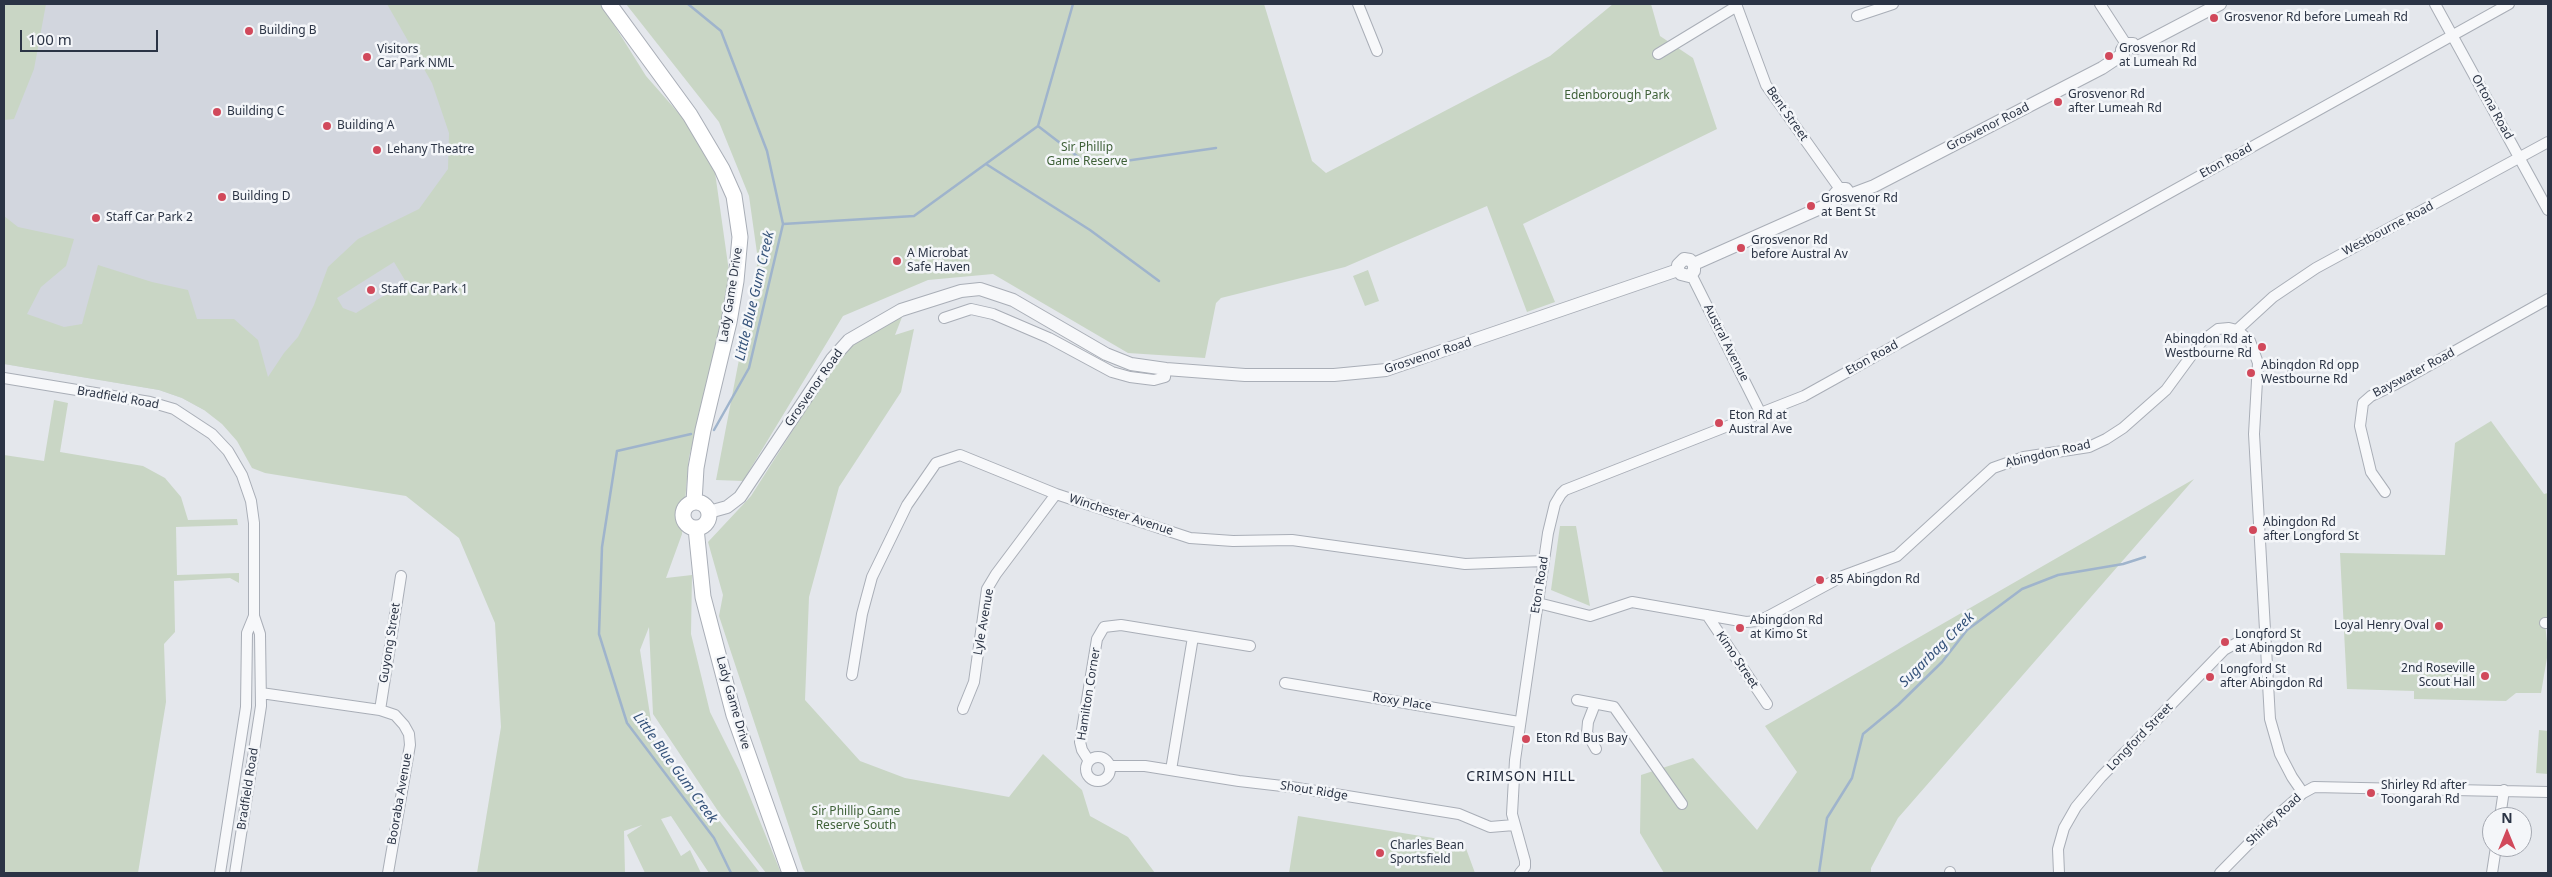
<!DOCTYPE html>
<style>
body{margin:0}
#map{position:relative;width:2552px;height:877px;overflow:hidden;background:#e4e7ec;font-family:"Noto Sans",sans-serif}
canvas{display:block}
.frame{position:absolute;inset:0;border:5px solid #2b3445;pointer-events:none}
.north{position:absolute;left:2482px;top:807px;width:50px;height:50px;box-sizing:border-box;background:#f4f6f9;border:1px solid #a4a8b1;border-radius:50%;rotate:0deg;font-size:14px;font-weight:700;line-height:20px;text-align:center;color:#2b3445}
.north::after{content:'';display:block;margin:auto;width:18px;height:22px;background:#d1495b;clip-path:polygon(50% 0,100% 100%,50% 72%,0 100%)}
.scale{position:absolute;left:20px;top:30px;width:138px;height:22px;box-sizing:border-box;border:2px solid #2b3445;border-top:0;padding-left:6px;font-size:15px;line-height:18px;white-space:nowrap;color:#2b3445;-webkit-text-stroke:4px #f4f6f9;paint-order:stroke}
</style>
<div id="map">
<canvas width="2552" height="877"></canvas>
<div class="frame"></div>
<div class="north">N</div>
<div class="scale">100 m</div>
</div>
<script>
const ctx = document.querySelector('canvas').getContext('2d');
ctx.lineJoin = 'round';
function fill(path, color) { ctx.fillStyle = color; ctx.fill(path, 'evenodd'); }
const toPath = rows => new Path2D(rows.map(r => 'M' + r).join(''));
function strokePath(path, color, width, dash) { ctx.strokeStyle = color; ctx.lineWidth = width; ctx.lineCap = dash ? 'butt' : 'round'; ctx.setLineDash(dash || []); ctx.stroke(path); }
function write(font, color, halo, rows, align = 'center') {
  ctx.font = font + ' "Noto Sans",sans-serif'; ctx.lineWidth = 5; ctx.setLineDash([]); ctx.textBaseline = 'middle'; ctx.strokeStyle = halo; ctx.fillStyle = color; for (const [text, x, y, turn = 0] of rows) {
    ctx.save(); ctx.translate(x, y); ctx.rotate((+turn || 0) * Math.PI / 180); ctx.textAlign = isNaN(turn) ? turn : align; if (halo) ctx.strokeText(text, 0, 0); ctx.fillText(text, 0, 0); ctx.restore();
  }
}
fill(toPath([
 [4,4,532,4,483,323,204,410,182,398,159,390,4,364]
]), '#d2d6de');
fill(toPath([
 [4,4,46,4,34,69,14,119,4,120],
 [387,4,601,4,646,76,712,151,732,293,689,457,682,534,666,578,692,575,691,634,710,712,739,770,781,873,766,873,720,814,653,714,649,627,640,650,655,747,715,815,760,873,709,873,671,816,661,819,681,856,690,850,701,873,645,873,627,835,642,825,624,831,625,873,477,873,501,727,495,623,459,538,406,496,265,473,252,468,237,441,222,424,204,410,182,398,159,390,4,364,4,216,18,227,74,239,66,266,41,287,27,314,64,327,82,324,98,265,152,282,188,290,197,319,234,319,258,340,268,377,284,353,298,337,314,305,328,267,358,239,419,209,448,169,449,133,432,83],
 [394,262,406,282,356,313,343,308,337,298],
 [626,4,1264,4,1312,161,1326,173,1550,56,1613,4,1651,4,1660,36,1693,58,1717,129,1523,224,1555,302,1527,312,1487,206,1345,267,1221,298,1216,303,1205,358,1128,353,993,274,928,280,843,316,743,481,716,480,758,260,749,196,719,122],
 [1368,270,1379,301,1365,306,1353,276],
 [904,312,895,335,914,329,901,392,839,487,809,597,805,700,860,761,905,778,1009,797,1043,754,1082,790,1090,816,1128,837,1155,873,806,873,803,869,719,616,723,595,708,542,751,496,844,350],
 [54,400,68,403,60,452,143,466,165,478,181,497,188,520,237,519,238,525,176,527,177,575,239,573,239,583,230,578,174,581,175,632,164,644,166,702,138,873,4,873,4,455,44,461],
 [2491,421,2544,494,2548,493,2548,618,2545,623,2548,652,2541,693,2516,693,2506,701,2414,699,2414,691,2347,689,2340,553,2445,555,2455,443],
 [2194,479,1898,818,1871,868,1871,873,1664,873,1640,833,1641,775,1693,758,1757,830,1797,772,1765,726],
 [1560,526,1576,526,1590,606,1551,590],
 [2539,730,2548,731,2548,774,2536,773],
 [1298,816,1464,843,1475,873,1289,873]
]), '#c9d6c5');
strokePath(toPath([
 [688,4,721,31,767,151,783,224,749,368,714,430],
 [1038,126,1073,4],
 [986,164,1090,230,1159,281],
 [783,224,914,216,1038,126,1090,166,1216,148],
 [691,434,617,451,602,547,599,634,627,723,714,838,731,873],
 [1819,873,1827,818,1852,778,1863,734,1898,705,1942,662,1967,630,2022,589,2058,575,2123,564,2145,557]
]), '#9fb4cc', 2.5);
const minor = toPath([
 [1358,4,1377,51],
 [1736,4,1766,85,1840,189],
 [2100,4,2126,44],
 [2435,4,2548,210],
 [1857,16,1893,4],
 [1658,54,1737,6],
 [1691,274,1760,412],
 [944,318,971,309,993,314,1049,338,1112,372,1130,377,1154,380,1165,377,1166,369],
 [2237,330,2273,297,2316,268,2548,142],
 [4,378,150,402,174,409,212,434,228,451,242,475,251,501,254,523,254,616,247,633,246,707,220,873],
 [2385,492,2371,472,2360,426,2363,403,2371,396,2396,384,2548,299],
 [1538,603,1590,616,1632,602,1746,622,1757,621,1767,617,1843,576,1897,556,1993,468,2024,457,2089,447,2106,439,2123,428,2166,390,2202,341,2218,329,2229,328,2237,330,2250,341,2258,363,2254,434,2270,719,2280,754,2292,777,2303,793],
 [1707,615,1767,704],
 [2545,623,2548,623],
 [852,675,862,614,872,577,907,505,936,463,960,455,1056,494,1190,538,1233,541,1292,540,1465,564,1544,561],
 [1285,683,1519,722],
 [261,693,380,710,395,715,404,725,409,734,410,745,388,873],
 [1577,700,1614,707,1682,804],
 [1595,704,1588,722,1587,733,1596,749],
 [963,709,974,682,987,589,996,574,1056,494],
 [380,710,401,576],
 '1086 769a12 12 0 1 1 24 0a12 12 0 1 1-24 0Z',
 [1089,761,1082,750,1080,742,1097,639,1104,627,1121,625,1250,646],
 [1110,766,1145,766,1239,781,1291,787,1459,814,1490,827,1514,825],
 [1171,770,1193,637],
 [2500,817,2504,790],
 [235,873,261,706,260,634,254,616],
 [1520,873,1525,867,1525,861,1512,814,1515,760,1548,533,1555,504,1561,494,1565,490,1804,396,2509,4],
 [1950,873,1950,872],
 [2059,873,2058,849,2064,828,2076,807,2101,777,2224,650,2242,640,2266,638],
 [2220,873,2273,819,2303,793,2314,787,2548,792],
 [2492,873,2496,847]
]);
const tertiary = toPath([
 [2136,48,2220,4],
 [2123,54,2122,50,2126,44,2133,44,2136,48],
 [1850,195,1874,186,2102,68,2123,54],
 [1836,201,1835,194,1840,189,1846,189,1850,195],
 [1694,264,1836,201],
 [1678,270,1681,274,1689,276,1694,271,1694,264],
 [1678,270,1678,265,1684,259,1690,260,1694,264],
 [709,512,727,507,740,497,832,359,849,340,901,310,961,291,980,289,1013,300,1106,354,1131,364,1166,369,1245,375,1334,375,1386,370,1678,270]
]);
const secondary = toPath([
 [609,4,690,115,722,169,734,196,740,237,736,281,729,322,703,430,696,468,694,502],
 '683 515a13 13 0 1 1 26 0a13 13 0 1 1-26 0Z',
 [696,528,703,597,734,715,790,873]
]);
strokePath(minor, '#a9aeb7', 12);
strokePath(tertiary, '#a9aeb7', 14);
strokePath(secondary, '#a9aeb7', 17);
strokePath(minor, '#f7f8fa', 10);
strokePath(tertiary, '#f7f8fa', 12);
strokePath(secondary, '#fff', 15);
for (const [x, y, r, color] of [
 [2214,18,5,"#d1495b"],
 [249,31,5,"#d1495b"],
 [2109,56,5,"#d1495b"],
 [367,57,5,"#d1495b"],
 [2058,102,5,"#d1495b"],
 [217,112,5,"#d1495b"],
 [327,126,5,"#d1495b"],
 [377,150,5,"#d1495b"],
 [222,197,5,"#d1495b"],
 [1811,206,5,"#d1495b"],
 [96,218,5,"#d1495b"],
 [1741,248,5,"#d1495b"],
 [897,261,5,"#d1495b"],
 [371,290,5,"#d1495b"],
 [2262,347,5,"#d1495b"],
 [2251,373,5,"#d1495b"],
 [1719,423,5,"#d1495b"],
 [2253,530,5,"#d1495b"],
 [1820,580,5,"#d1495b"],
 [2439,626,5,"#d1495b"],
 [1740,628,5,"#d1495b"],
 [2225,642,5,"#d1495b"],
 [2485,676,5,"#d1495b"],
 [2210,677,5,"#d1495b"],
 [1526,739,5,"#d1495b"],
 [2371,793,5,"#d1495b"],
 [1380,853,5,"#d1495b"]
]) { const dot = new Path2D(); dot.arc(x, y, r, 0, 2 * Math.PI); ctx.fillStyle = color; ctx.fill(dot); strokePath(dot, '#f4f6f9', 2); }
write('12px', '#2b3445', '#f4f6f9', [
 ["Grosvenor Rd before Lumeah Rd",2224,18],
 ["Building B",259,31],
 ["Grosvenor Rd",2119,49],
 ["at Lumeah Rd",2119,63],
 ["Visitors",377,50],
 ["Car Park NML",377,64],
 ["Grosvenor Rd",2068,95],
 ["after Lumeah Rd",2068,109],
 ["Building C",227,112],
 ["Building A",337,126],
 ["Lehany Theatre",387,150],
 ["Building D",232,197],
 ["Grosvenor Rd",1821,199],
 ["at Bent St",1821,213],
 ["Staff Car Park 2",106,218],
 ["Grosvenor Rd",1751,241],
 ["before Austral Av",1751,255],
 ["A Microbat",907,254],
 ["Safe Haven",907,268],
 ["Staff Car Park 1",381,290],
 ["Abingdon Rd at",2252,340,"right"],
 ["Westbourne Rd",2252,354,"right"],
 ["Abingdon Rd opp",2261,366],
 ["Westbourne Rd",2261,380],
 ["Eton Rd at",1729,416],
 ["Austral Ave",1729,430],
 ["Abingdon Rd",2263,523],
 ["after Longford St",2263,537],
 ["85 Abingdon Rd",1830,580],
 ["Abingdon Rd",1750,621],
 ["at Kimo St",1750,635],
 ["Loyal Henry Oval",2429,626,"right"],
 ["Longford St",2235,635],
 ["at Abingdon Rd",2235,649],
 ["2nd Roseville",2475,669,"right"],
 ["Scout Hall",2475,683,"right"],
 ["Longford St",2220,670],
 ["after Abingdon Rd",2220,684],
 ["Eton Rd Bus Bay",1536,739],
 ["Shirley Rd after",2381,786],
 ["Toongarah Rd",2381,800],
 ["Charles Bean",1390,846],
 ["Sportsfield",1390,860]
], 'left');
write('12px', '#3f6138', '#f4f6f9', [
 ["Edenborough Park",1617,96],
 ["Sir Phillip",1087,148],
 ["Game Reserve",1087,162],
 ["Sir Phillip Game",856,812],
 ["Reserve South",856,826]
]);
write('12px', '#2b3445', '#f4f6f9', [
 ["Ortona Road",2492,107,61],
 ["Bent Street",1787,114,55],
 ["Grosvenor Road",1988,127,-27],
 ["Eton Road",2226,161,-29],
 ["Westbourne Road",2388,229,-28],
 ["Lady Game Drive",731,295,-81],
 ["Austral Avenue",1726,343,63],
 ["Grosvenor Road",1428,356,-18],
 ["Eton Road",1872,358,-29],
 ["Bayswater Road",2414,373,-28],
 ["Grosvenor Road",814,388,-55],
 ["Bradfield Road",118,398,10],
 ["Abingdon Road",2048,454,-13],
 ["Winchester Avenue",1121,515,18],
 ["Eton Road",1540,585,-81],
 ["Lyle Avenue",984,622,-80],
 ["Guyong Street",390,643,-81],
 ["Kimo Street",1737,660,56],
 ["Hamilton Corner",1089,694,-81],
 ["Roxy Place",1402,702,9],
 ["Lady Game Drive",733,703,74],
 ["Longford Street",2140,737,-46],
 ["Bradfield Road",248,789,-81],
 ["Shout Ridge",1314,791,9],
 ["Booraba Avenue",400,799,-80],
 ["Shirley Road",2274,820,-43]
]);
write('italic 14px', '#34527a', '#f4f6f9', [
 ["Little Blue Gum Creek",755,296,-77],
 ["Sugarbag Creek",1937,650,-45],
 ["Little Blue Gum Creek",675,768,54]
]);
ctx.letterSpacing = '1px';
write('14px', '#1d2536', '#f4f6f9', [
 ["CRIMSON HILL",1521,777]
]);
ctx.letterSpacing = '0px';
</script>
